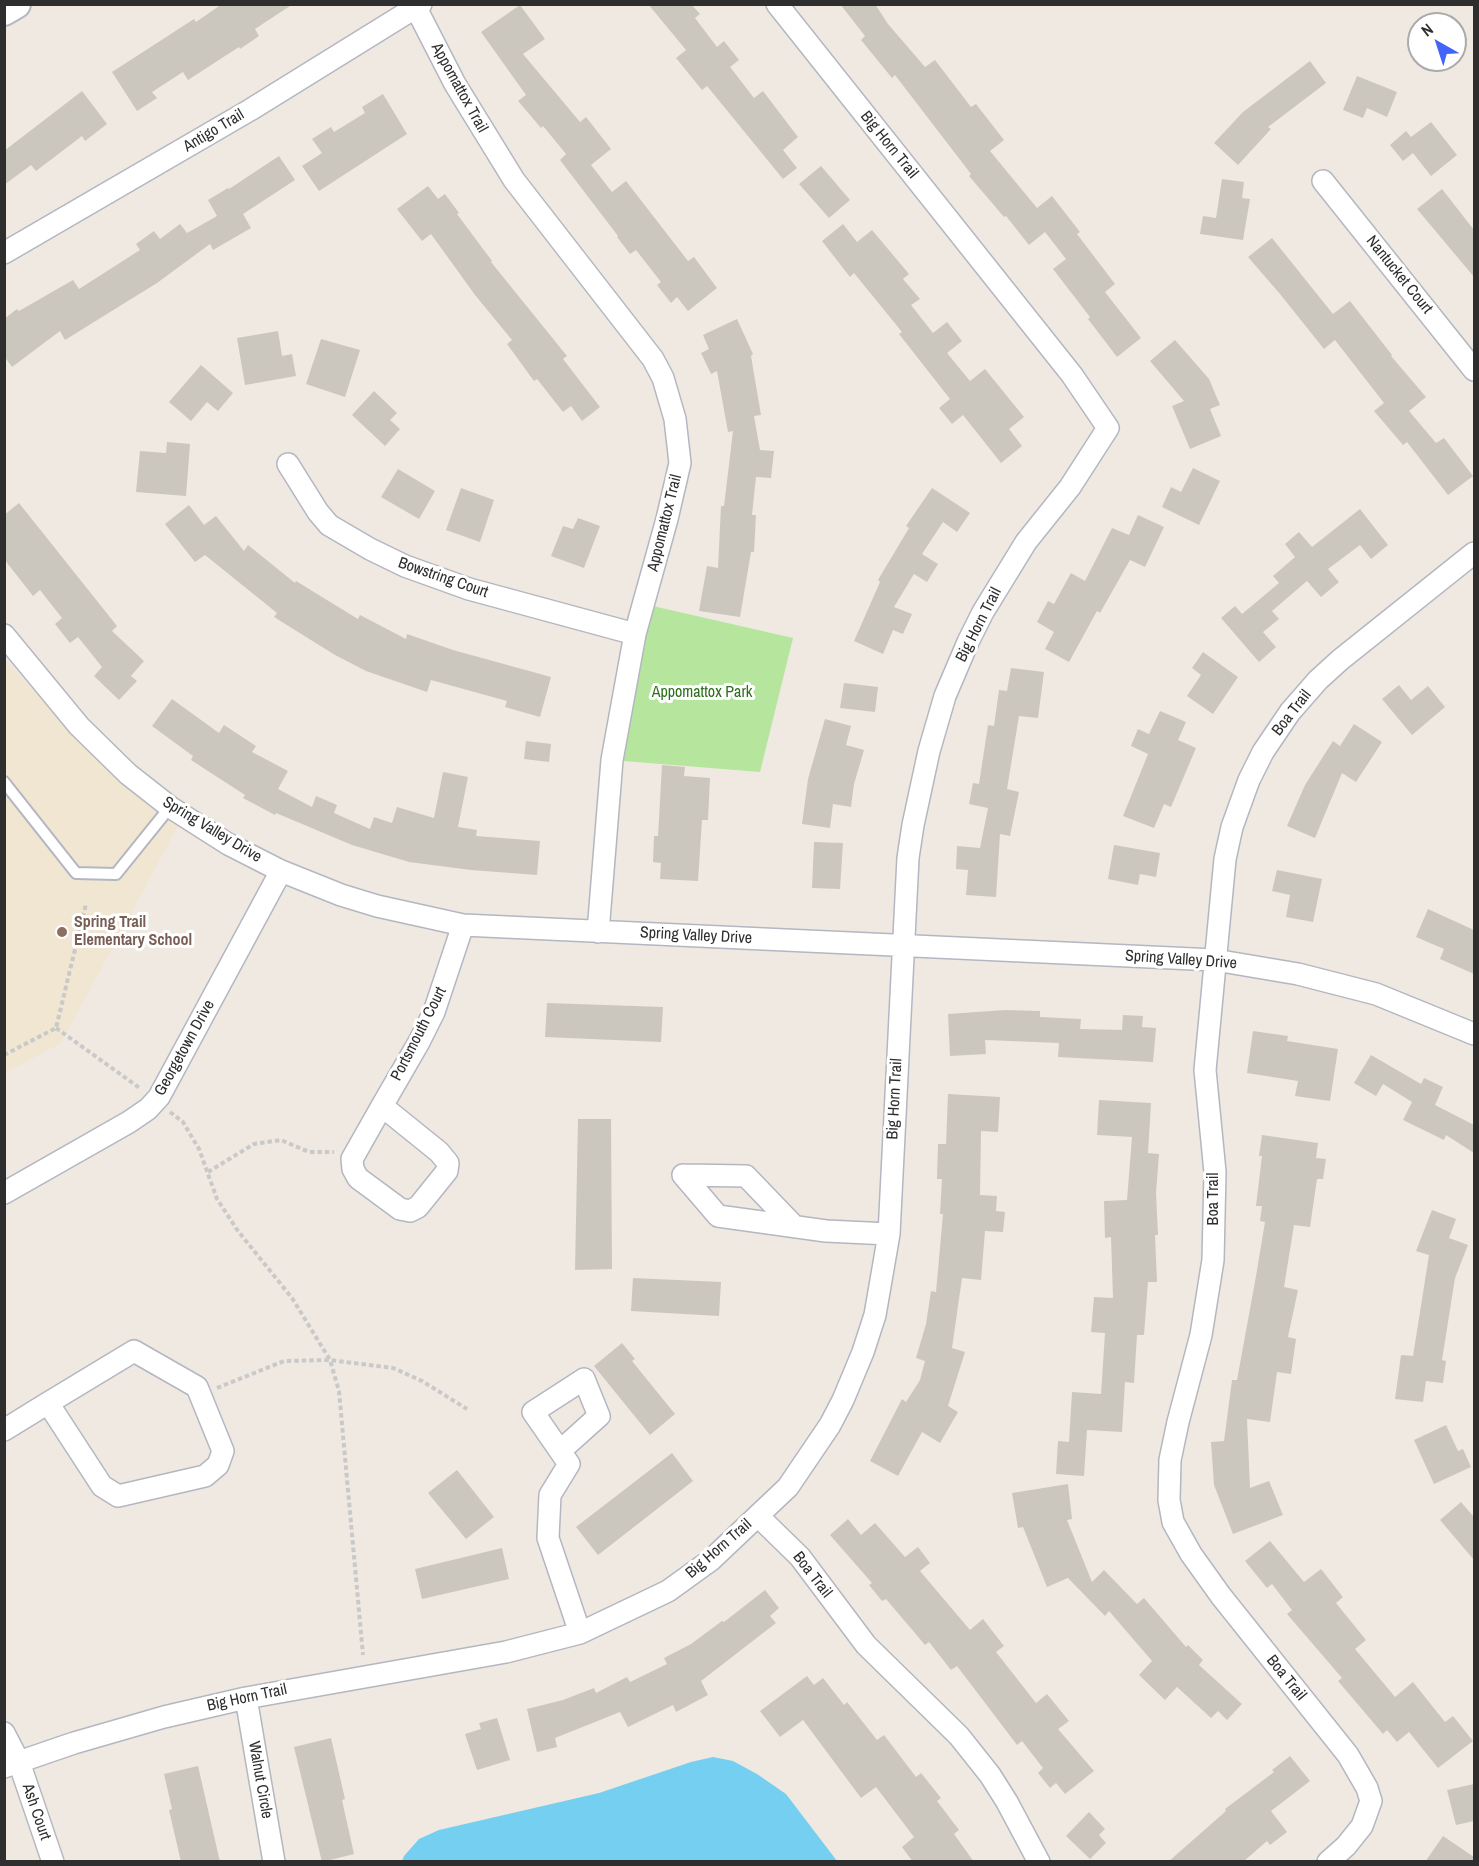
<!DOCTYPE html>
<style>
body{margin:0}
#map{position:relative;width:1479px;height:1866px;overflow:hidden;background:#efe9e1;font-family:"Archivo Narrow",sans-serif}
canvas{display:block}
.frame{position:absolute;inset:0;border:6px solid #2e2e2e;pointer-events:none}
.north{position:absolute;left:1407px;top:12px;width:60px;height:60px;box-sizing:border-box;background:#fff;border:2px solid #ababab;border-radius:50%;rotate:321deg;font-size:16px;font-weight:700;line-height:24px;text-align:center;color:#2e2e2e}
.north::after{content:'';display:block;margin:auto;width:21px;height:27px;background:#4264fb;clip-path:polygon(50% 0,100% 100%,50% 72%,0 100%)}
</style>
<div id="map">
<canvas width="1479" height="1866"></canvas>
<div class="frame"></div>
<div class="north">N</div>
</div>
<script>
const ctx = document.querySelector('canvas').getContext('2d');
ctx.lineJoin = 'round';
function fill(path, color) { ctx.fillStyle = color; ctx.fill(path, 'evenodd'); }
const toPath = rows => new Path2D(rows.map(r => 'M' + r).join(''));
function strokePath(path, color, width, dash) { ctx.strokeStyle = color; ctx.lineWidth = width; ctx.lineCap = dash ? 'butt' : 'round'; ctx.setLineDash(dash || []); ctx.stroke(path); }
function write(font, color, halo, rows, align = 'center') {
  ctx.font = font + ' "Archivo Narrow",sans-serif'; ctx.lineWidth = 6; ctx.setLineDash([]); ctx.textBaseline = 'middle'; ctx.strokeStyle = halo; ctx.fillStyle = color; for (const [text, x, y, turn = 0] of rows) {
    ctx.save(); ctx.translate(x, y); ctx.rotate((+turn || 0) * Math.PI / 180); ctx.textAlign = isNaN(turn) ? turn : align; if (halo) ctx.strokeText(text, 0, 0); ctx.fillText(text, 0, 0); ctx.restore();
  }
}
fill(toPath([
 [4,659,57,716,137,794,180,822,61,1043,5,1073]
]), '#f0e6d1');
fill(toPath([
 [644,604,793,638,760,772,612,760]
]), '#b6e59e');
fill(toPath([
 [713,1757,733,1761,757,1774,786,1794,837,1861,402,1861,404,1856,419,1839,439,1830,599,1793,691,1762]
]), '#75cff0');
fill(toPath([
 [222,4,293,4,255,29,259,36,240,49,239,47,188,80,183,72,152,92,157,98,137,111,112,72,194,19,196,22],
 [648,4,691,4,700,14,695,18,717,47,724,41,739,60,730,67,754,98,763,91,798,137,783,150,797,168,783,179,707,86,702,90,676,58,686,50],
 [840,4,875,4,888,24,925,67,935,60,971,107,976,104,1004,140,990,151,1037,208,1052,196,1080,232,1077,234,1115,284,1105,292,1141,338,1117,357,1088,319,1090,317,1053,269,1066,259,1045,232,1029,245,1006,216,1004,217,969,176,971,174,895,75,892,78,861,40,865,36],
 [520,5,545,39,523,54,580,122,586,117,611,149,591,165,612,192,626,181,688,261,694,257,717,288,688,311,677,297,671,303,657,285,661,282,636,250,630,254,617,237,618,236,560,160,566,154,543,126,541,128,518,101,526,95,481,32],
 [1310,61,1326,83,1268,127,1271,129,1238,165,1214,143,1243,112],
 [1357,76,1397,92,1387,117,1367,108,1363,118,1343,110],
 [82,91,107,124,85,141,82,136,36,171,31,165,4,185,4,151],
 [383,94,407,134,319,191,302,166,322,153,312,139,331,127,334,132,365,113,362,107],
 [1431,122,1457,155,1431,176,1413,153,1403,161,1390,145,1406,131,1411,137],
 [279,156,295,180,243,214,251,228,213,250,210,244,157,283,65,340,60,331,12,367,4,356,4,319,17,309,19,311,73,280,79,289,140,250,136,244,154,231,160,239,180,224,187,233,217,216,208,200,228,188,229,189],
 [821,166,850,200,829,218,799,184],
 [1222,179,1244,182,1242,198,1250,199,1243,240,1200,234,1203,216,1216,218],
 [428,186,438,199,445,194,459,213,457,214,492,261,491,262,567,356,563,359,600,407,582,421,571,406,563,412,537,379,534,381,507,344,512,340,475,295,431,234,422,241,397,209],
 [1442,189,1474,230,1474,277,1417,209],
 [843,224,857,242,872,230,909,274,903,279,920,299,911,305,933,333,947,322,962,341,947,353,970,381,985,369,1024,417,1009,429,1022,446,1001,463,963,415,952,424,939,408,950,399,899,334,902,332,854,273,850,277,822,241],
 [1272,238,1333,314,1350,301,1392,355,1391,356,1426,397,1409,411,1436,443,1444,438,1473,476,1448,495,1407,442,1403,445,1374,411,1384,403,1335,340,1324,349,1280,294,1248,257],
 [737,319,753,354,751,356,761,415,754,416,760,450,774,451,771,478,756,477,752,515,756,515,754,552,751,552,740,617,699,611,707,566,718,568,721,506,724,506,733,431,728,432,717,371,711,374,701,353,709,349,703,335],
 [278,331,282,356,292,354,296,376,245,385,237,338],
 [321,339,360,350,345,397,306,384],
 [1175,340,1209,379,1220,405,1210,409,1221,436,1190,449,1172,406,1184,401,1150,361],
 [201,365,233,393,218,411,207,402,191,421,169,402],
 [374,391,397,413,390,420,400,429,385,446,352,415],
 [167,442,190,444,186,496,136,492,140,451,166,453],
 [1193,468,1220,481,1199,525,1162,507,1171,487,1181,492],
 [398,469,435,491,419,519,381,497],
 [461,488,494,500,480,542,446,530],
 [932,488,970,513,957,532,943,522,922,554,938,564,927,582,914,574,894,607,912,614,903,634,893,630,883,654,854,641,880,582,878,580,909,528,906,526],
 [19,503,117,626,112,631,144,661,131,676,137,681,119,700,94,676,102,667,78,637,70,643,55,624,62,618,40,590,33,596,4,559,4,515],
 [189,505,204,525,216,516,244,551,248,545,295,583,296,581,358,619,360,615,406,639,407,634,453,650,551,677,540,717,505,707,507,701,431,680,427,692,366,671,335,655,274,617,277,613,205,555,195,562,165,524],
 [1360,509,1388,545,1371,559,1360,545,1328,569,1339,582,1321,597,1307,581,1272,611,1279,619,1263,632,1276,647,1259,662,1221,618,1235,606,1242,614,1279,583,1273,576,1295,557,1285,544,1299,532,1312,547],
 [1138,515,1164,527,1145,567,1130,560,1100,613,1097,611,1069,662,1045,649,1054,632,1037,622,1048,601,1054,604,1071,573,1085,581,1112,528,1129,535],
 [578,518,600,526,584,568,551,556,563,526,573,529],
 [1203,652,1238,677,1213,714,1187,696,1201,675,1192,668],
 [1011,668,1044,672,1038,718,1019,716,1007,789,1019,792,1010,836,1000,834,996,897,966,895,968,870,956,869,957,846,980,848,988,808,969,804,973,783,979,784,988,725,994,726,999,690,1007,691],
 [844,683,878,687,875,712,840,708],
 [1399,685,1411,700,1428,686,1445,707,1412,735,1382,699],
 [172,699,219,733,224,725,256,746,252,752,288,771,278,789,312,807,316,796,337,805,334,813,370,829,374,817,392,823,397,807,434,818,443,772,468,777,458,827,477,830,476,836,540,841,537,875,471,870,409,862,352,845,276,813,275,815,243,798,245,795,191,760,193,756,152,726],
 [1160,711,1186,722,1178,740,1196,748,1171,807,1164,804,1154,828,1123,816,1148,754,1131,746,1138,729,1149,734],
 [825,719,851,726,846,745,864,750,854,784,851,807,833,804,830,828,802,824,808,779],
 [1354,724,1382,742,1356,782,1342,773,1315,838,1287,826,1305,785,1333,741,1340,746],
 [526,741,551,744,549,762,524,759],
 [662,765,685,767,684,776,710,778,708,820,702,820,698,881,660,879,661,863,653,862,654,836,658,836],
 [814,842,843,843,840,889,812,888],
 [1114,845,1160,853,1156,877,1140,874,1138,885,1108,879],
 [1277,870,1322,879,1313,922,1286,917,1290,895,1272,891],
 [1428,909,1474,930,1474,974,1440,959,1444,949,1416,937],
 [547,1003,663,1007,661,1042,545,1037],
 [1005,1010,1040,1011,1040,1017,1081,1019,1080,1029,1122,1030,1123,1015,1143,1016,1142,1027,1156,1028,1153,1062,1058,1057,1059,1043,985,1040,986,1054,950,1056,948,1014],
 [1253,1031,1288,1036,1287,1041,1338,1049,1330,1101,1295,1096,1298,1081,1247,1073],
 [1371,1055,1421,1084,1424,1078,1443,1087,1435,1105,1474,1125,1474,1153,1446,1135,1444,1140,1403,1120,1412,1102,1383,1084,1376,1096,1354,1083],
 [948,1094,1000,1097,998,1132,981,1131,980,1195,997,1196,996,1211,1005,1212,1003,1232,985,1231,981,1280,962,1278,952,1348,965,1352,948,1406,958,1412,940,1443,922,1432,898,1476,870,1461,902,1399,906,1402,920,1380,925,1361,916,1358,926,1324,931,1291,936,1292,943,1214,940,1214,942,1179,937,1179,938,1144,946,1144],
 [1099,1100,1151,1103,1148,1153,1159,1154,1156,1193,1158,1235,1155,1235,1157,1282,1148,1282,1144,1335,1137,1335,1134,1383,1125,1382,1122,1432,1087,1430,1084,1476,1056,1474,1058,1441,1069,1442,1072,1392,1101,1394,1105,1333,1091,1332,1094,1297,1113,1298,1111,1237,1105,1238,1104,1201,1127,1200,1132,1137,1097,1135],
 [578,1119,611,1119,612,1269,575,1270],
 [1262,1135,1318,1143,1316,1158,1326,1159,1323,1179,1317,1179,1310,1227,1294,1225,1284,1287,1298,1290,1288,1337,1296,1339,1291,1374,1277,1372,1270,1422,1247,1419,1250,1488,1269,1481,1283,1515,1233,1534,1214,1485,1211,1442,1224,1441,1232,1380,1237,1380,1256,1276,1265,1222,1260,1221,1262,1206,1256,1206,1262,1156,1259,1156],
 [1432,1210,1456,1219,1449,1238,1468,1245,1455,1278,1442,1360,1446,1361,1443,1383,1426,1381,1423,1402,1395,1399,1401,1355,1413,1356,1429,1255,1416,1251],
 [633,1278,721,1282,719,1316,631,1311],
 [622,1343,635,1359,632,1361,675,1414,650,1435,594,1366],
 [1446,1425,1458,1451,1463,1449,1471,1467,1434,1484,1414,1440],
 [672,1453,693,1481,598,1555,576,1527],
 [457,1470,494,1517,466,1539,428,1493],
 [1068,1484,1072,1519,1067,1520,1092,1582,1104,1570,1137,1604,1144,1598,1186,1647,1188,1645,1203,1660,1199,1665,1242,1704,1227,1720,1218,1711,1211,1718,1177,1687,1165,1700,1139,1675,1152,1661,1109,1611,1105,1616,1068,1578,1047,1587,1023,1527,1018,1528,1012,1493],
 [1461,1502,1474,1517,1474,1560,1440,1520],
 [848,1519,861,1535,875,1523,905,1557,918,1547,930,1563,920,1571,970,1630,983,1619,1004,1646,996,1652,1036,1703,1047,1694,1069,1721,1058,1729,1094,1771,1065,1794,1056,1783,1050,1788,1038,1773,1043,1768,1022,1741,1017,1745,957,1666,951,1670,929,1642,925,1645,886,1599,882,1601,869,1585,872,1583,830,1535],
 [1270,1541,1304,1582,1321,1569,1343,1597,1336,1603,1366,1640,1355,1649,1395,1697,1413,1682,1445,1722,1453,1716,1473,1741,1438,1768,1409,1732,1397,1742,1387,1730,1383,1734,1338,1681,1342,1678,1287,1614,1292,1610,1272,1584,1267,1588,1245,1561],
 [502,1548,509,1579,422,1599,415,1569],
 [765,1590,779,1608,770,1616,776,1623,701,1681,708,1695,676,1712,673,1705,628,1727,620,1712,555,1738,557,1747,537,1752,527,1709,563,1700,594,1688,596,1693,627,1677,630,1682,667,1664,664,1658,691,1644,722,1621,724,1622],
 [807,1676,814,1685,823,1678,844,1705,847,1702,877,1740,884,1735,916,1777,921,1773,941,1798,937,1801,959,1830,954,1834,974,1862,913,1862,902,1847,914,1837,876,1787,861,1798,803,1720,780,1737,760,1711],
 [497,1718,510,1760,477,1770,465,1734,481,1729,479,1723],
 [331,1738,345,1799,342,1800,354,1854,322,1862,294,1747],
 [1290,1756,1310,1781,1271,1811,1287,1832,1270,1845,1267,1841,1243,1862,1168,1862,1226,1811,1225,1809,1274,1772,1272,1770],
 [198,1766,220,1862,181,1862,169,1810,172,1809,164,1774],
 [1474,1784,1474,1821,1456,1825,1447,1790],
 [1089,1812,1105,1829,1099,1835,1106,1843,1090,1859,1066,1836],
 [1443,1836,1474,1857,1474,1862,1425,1862]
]), '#cbc7bf');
const lane = toPath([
 [4,782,76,873,116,874,170,807]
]);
const street = toPath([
 [416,8,455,84,514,180,653,359,663,378,675,419,680,463,667,519,635,634,612,760,598,932],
 [1323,181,1474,370],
 [4,253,250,110,421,4],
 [288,464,318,512,329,525,370,549,405,566,469,589,635,634],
 [4,635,79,726,128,774,170,807,228,844,281,871,341,895,377,906,463,925,1215,960,1298,974,1376,994,1474,1034],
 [382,1106,439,1152,448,1163,447,1171,418,1207,410,1211,400,1209,358,1178,353,1169,352,1159,382,1106,419,1042,434,1012,463,925],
 [683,1175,718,1216,826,1231,889,1234],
 [683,1175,746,1176,795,1227],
 [4,1193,129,1122,148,1109,159,1097,281,871],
 [4,1430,48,1403,102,1486,118,1496,205,1476,218,1465,223,1451,197,1387,134,1351,48,1403],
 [560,1451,599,1416,584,1379,533,1412,569,1464,550,1495,548,1538,580,1633],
 [758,1516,800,1557,866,1645,959,1736,990,1775,1007,1802,1039,1862],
 [246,1698,274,1862],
 [4,1733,19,1762,53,1862],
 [4,1767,74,1743,164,1717,246,1698,506,1652,580,1633,668,1591,711,1560,788,1487,830,1425,843,1400,863,1352,875,1315,889,1234,908,858,913,825,929,751,945,696,968,642,983,612,1026,542,1070,487,1108,428,1072,375,777,4],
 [1328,1862,1346,1846,1362,1826,1371,1801,1367,1788,1348,1755,1221,1596,1191,1554,1173,1522,1169,1500,1170,1460,1178,1422,1201,1335,1213,1260,1215,1172,1205,1070,1225,859,1232,827,1249,780,1263,752,1290,712,1318,680,1340,660,1474,553]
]);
const secondary = toPath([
 [4,11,16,4]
]);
strokePath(lane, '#b4b7c1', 14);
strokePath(street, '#b4b7c1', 24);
strokePath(secondary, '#b4b7c1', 32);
strokePath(toPath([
 [56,1028,141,1089],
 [4,1055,56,1028,86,904],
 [170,1112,183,1122,199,1149,217,1199,238,1231,292,1298,330,1360,339,1391,363,1655],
 [208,1172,254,1144,281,1140,309,1152,334,1152],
 [217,1388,284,1361,330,1360,393,1368,422,1381,467,1409]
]), '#c9c9c9', 4, [4.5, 3]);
strokePath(lane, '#fff', 10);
strokePath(street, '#fff', 21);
strokePath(secondary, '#fff', 28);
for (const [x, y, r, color] of [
 [62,932,6,"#8d6e63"]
]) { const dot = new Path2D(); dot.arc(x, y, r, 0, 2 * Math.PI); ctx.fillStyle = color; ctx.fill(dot); strokePath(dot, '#fff', 2); }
write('16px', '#2e2e2e', '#fff', [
 ["Appomattox Trail",459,88,61],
 ["Antigo Trail",214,131,-31],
 ["Big Horn Trail",889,145,51],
 ["Nantucket Court",1399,275,51],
 ["Appomattox Trail",665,523,-76],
 ["Bowstring Court",443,578,19],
 ["Big Horn Trail",979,625,-63],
 ["Boa Trail",1292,713,-52],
 ["Spring Valley Drive",212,830,31],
 ["Spring Valley Drive",696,936,3],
 ["Spring Valley Drive",1181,960,4],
 ["Portsmouth Court",419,1034,-63],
 ["Georgetown Drive",185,1048,-61],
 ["Big Horn Trail",895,1099,-87],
 ["Boa Trail",1214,1199,-90],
 ["Big Horn Trail",719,1549,-41],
 ["Boa Trail",812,1575,52],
 ["Boa Trail",1286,1678,51],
 ["Big Horn Trail",247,1698,-12],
 ["Walnut Circle",260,1780,80],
 ["Ash Court",36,1812,71]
]);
write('16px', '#2c6e1b', '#fff', [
 ["Appomattox Park",702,693]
]);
write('bold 16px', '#785e54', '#fff', [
 ["Spring Trail",74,923],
 ["Elementary School",74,941]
], 'left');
</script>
